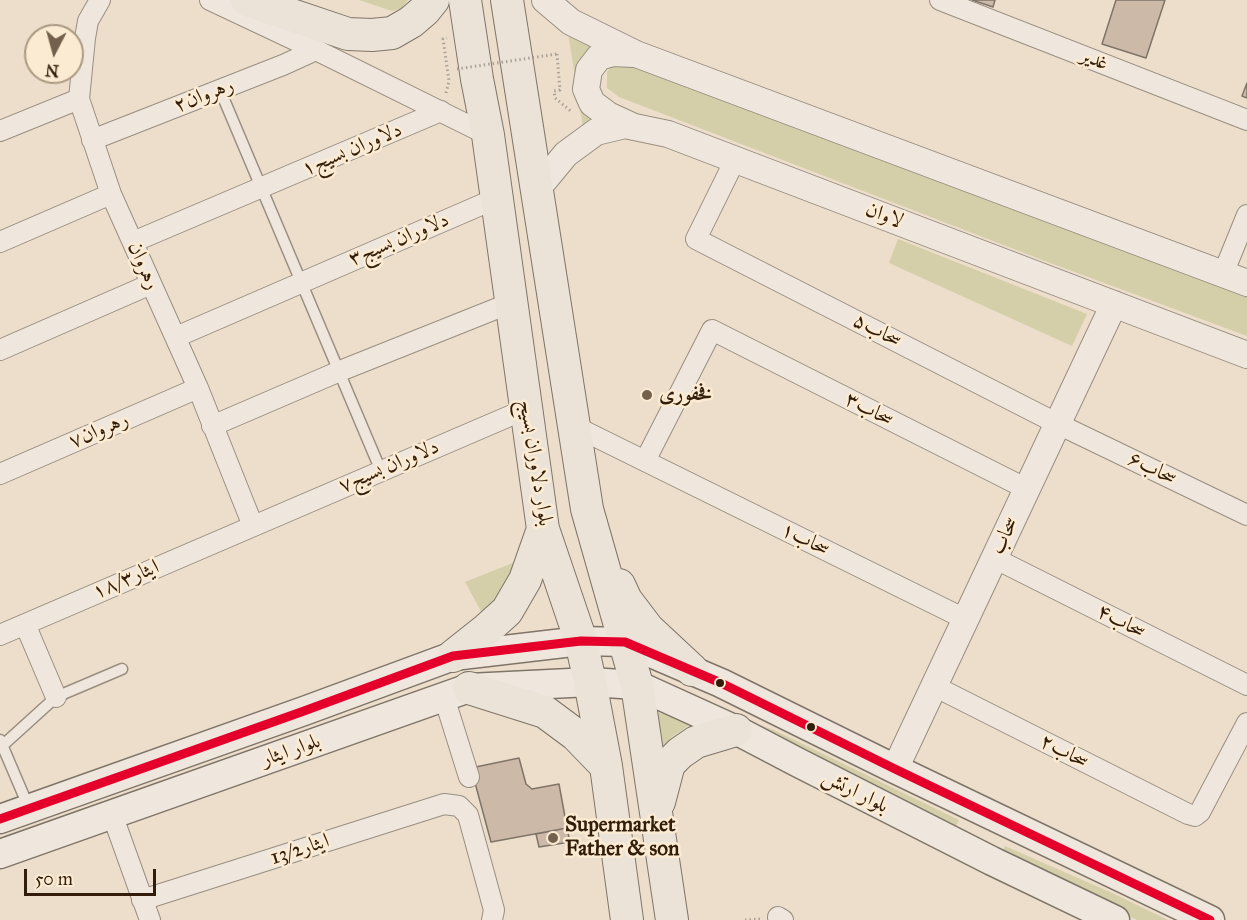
<!DOCTYPE html>
<meta charset="utf-8">
<style>
body{margin:0}
#map{position:relative;width:1247px;height:920px;overflow:hidden;background:#ecdeca;font-family:"IM FELL Great Primer",serif}
canvas{display:block}
.north{position:absolute;left:24px;top:24px;width:60px;height:60px;box-sizing:border-box;background:#fcebd3;border:2px solid #ab9983;border-radius:50%;rotate:186deg;font-size:16px;font-weight:700;line-height:24px;text-align:center;color:#321d0a}
.north::after{content:'';display:block;margin:auto;width:21px;height:27px;background:#73614d;clip-path:polygon(50% 0,100% 100%,50% 72%,0 100%)}
.scale{position:absolute;left:24px;top:869px;width:132px;height:27px;box-sizing:border-box;border:3px solid #321d0a;border-top:0;padding-left:8px;font-size:18px;line-height:21px;white-space:nowrap;color:#321d0a;-webkit-text-stroke:4px #fcebd3;paint-order:stroke}
</style>
<div id="map">
<canvas width="1247" height="920"></canvas>
<div class="north">N</div>
<div class="scale">50 m</div>
</div>
<script>
const ctx = document.querySelector('canvas').getContext('2d');
ctx.lineJoin = 'round';
function fill(path, color) { ctx.fillStyle = color; ctx.fill(path, 'evenodd'); }
const toPath = rows => new Path2D(rows.map(r => 'M' + r).join(''));
function strokePath(path, color, width, dash) { ctx.strokeStyle = color; ctx.lineWidth = width; ctx.lineCap = dash ? 'butt' : 'round'; ctx.setLineDash(dash || []); ctx.stroke(path); }
function write(font, color, halo, rows, align = 'center') {
  ctx.font = font + ' "IM FELL Great Primer",Amiri,serif'; ctx.lineWidth = 5; ctx.setLineDash([]); ctx.textBaseline = 'middle'; ctx.strokeStyle = halo; ctx.fillStyle = color; for (const [text, x, y, turn = 0] of rows) {
    ctx.save(); ctx.translate(x, y); ctx.rotate((+turn || 0) * Math.PI / 180); ctx.textAlign = isNaN(turn) ? turn : align; if (halo) ctx.strokeText(text, 0, 0); ctx.fillText(text, 0, 0); ctx.restore();
  }
}
fill(toPath([
 [359,0,408,0,402,8,392,11],
 [567,27,598,44,589,52,607,118,584,133],
 [616,61,634,62,1247,291,1247,336,1045,261,619,97,607,88,607,72],
 [898,239,1087,314,1072,346,889,263],
 [515,562,505,593,482,613,465,582],
 [652,710,691,724,672,737,657,754],
 [718,710,774,730,959,820,954,831],
 [1005,846,1112,893,1168,920,1137,920,1001,854]
]), '#d4cfa9');
const building = toPath([
 [972,0,995,0,993,7,972,0],
 [1116,0,1165,0,1146,58,1102,44,1116,0],
 [1247,83,1247,98,1242,96,1247,83],
 [519,758,526,784,532,789,559,784,567,828,491,842,471,768,519,758],
 [567,828,570,842,539,847,536,834,567,828]
]);
fill(building, '#cdb9a8');
strokePath(building, '#7f7468', 1.5);
const service = toPath([
 [220,90,381,471],
 [0,740,29,808],
 [2,746,56,697,122,669]
]);
const minor = toPath([
 [100,0,88,21,85,38,79,99,111,194,198,388,253,526],
 [210,0,316,50,488,135],
 [940,0,1247,120],
 [0,131,79,99],
 [92,140,283,65,316,50],
 [735,160,696,239,1058,424,1247,515],
 [0,242,111,194],
 [133,242,441,111],
 [1223,274,1247,215],
 [176,337,497,198],
 [0,350,151,284],
 [212,426,340,371,513,302],
 [574,426,965,619],
 [645,461,712,330,1027,489],
 [0,474,198,388],
 [994,558,1247,685],
 [25,624,56,697],
 [0,635,526,409],
 [934,686,1188,814,1195,816,1200,812,1247,723],
 [444,697,469,777],
 [112,814,150,920],
 [142,900,444,804,459,806,468,815,494,910,492,920],
 [778,917,783,920]
]);
const tertiary = toPath([
 [545,0,571,22,636,54,1247,283],
 [633,54,613,53,599,57,589,70,586,89,592,103,608,115,634,127],
 [537,189,566,154,596,132,625,125,668,134,1247,355],
 [895,769,1114,304]
]);
const secondary = toPath([
 [0,819,304,711,453,656,581,641,625,642,721,683,895,769,1210,920],
 [0,854,469,688,590,682,637,685,736,730,797,762,992,861,1115,920]
]);
const primary = toPath([
 [247,0,348,34,372,35,392,33,411,22,425,10,433,0],
 [465,0,477,79,488,135,543,529,581,641,590,682,606,766,627,920],
 [507,0,587,509,637,685,672,920],
 [619,585,626,600,648,629,692,670],
 [453,656,487,629,507,611,525,580,543,529],
 [469,688,545,712,576,735,606,766],
 [659,802,669,764,680,753,696,742,736,730]
]);
strokePath(service, '#998e81', 13);
strokePath(minor, '#998e81', 22);
strokePath(tertiary, '#998e81', 28);
strokePath(secondary, '#7f7468', 31);
strokePath(primary, '#7f7468', 34);
strokePath(toPath([
 [557,54,560,90,554,91,555,98,572,112],
 [446,93,449,81,443,39,447,38],
 [745,920,761,919]
]), '#aaa299', 3, [1.5, 3]);
strokePath(service, '#efe7dd', 10);
strokePath(minor, '#efe7dd', 20);
strokePath(tertiary, '#efe7dd', 26);
strokePath(secondary, '#efe7dd', 28);
strokePath(primary, '#ebe3d8', 32);
strokePath(toPath([
 [457,69,557,54]
]), '#aaa299', 3, [1.5, 3]);
strokePath(toPath([
 [0,819,304,711,453,656,581,641,625,642,721,683,895,769,1210,920]
]), '#e4002b', 9);
for (const [x, y, r, color] of [
 [647,395,6,"#73614d"],
 [720,683,5,"#321d0a"],
 [811,727,5,"#321d0a"],
 [553,838,6,"#73614d"]
]) { const dot = new Path2D(); dot.arc(x, y, r, 0, 2 * Math.PI); ctx.fillStyle = color; ctx.fill(dot); strokePath(dot, '#fcebd3', 2); }
write('21px', '#321d0a', '#fcebd3', [
 ["غدیر",1094,60,21],
 ["رهروان۲",204,96,-21],
 ["دلاوران بسیج۱",352,150,-23],
 ["لاوان",884,216,21],
 ["دلاوران بسیج۳",399,240,-23],
 ["رهروان",143,266,66],
 ["۵سحاب",877,331,27],
 ["۳سحاب",869,410,27],
 ["رهروان۷",99,431,-23],
 ["بلوار دلاوران بسیج",535,463,81],
 ["دلاوران بسیج۷",389,467,-23],
 ["۶سحاب",1152,469,26],
 ["سحاب",1005,536,-65],
 ["۱سحاب",805,540,26],
 ["ایثار۱۸/۳",126,580,-23],
 ["۴سحاب",1121,622,27],
 ["بلوار ایثار",291,751,-19],
 ["۲سحاب",1064,752,27],
 ["بلوار ارتش",855,792,27],
 ["ایثار13/2",300,850,-18]
]);
write('bold 21px', '#321d0a', '#fcebd3', [
 ["فخفوری",659,395],
 ["Supermarket",565,826],
 ["Father & son",565,850]
], 'left');
</script>
